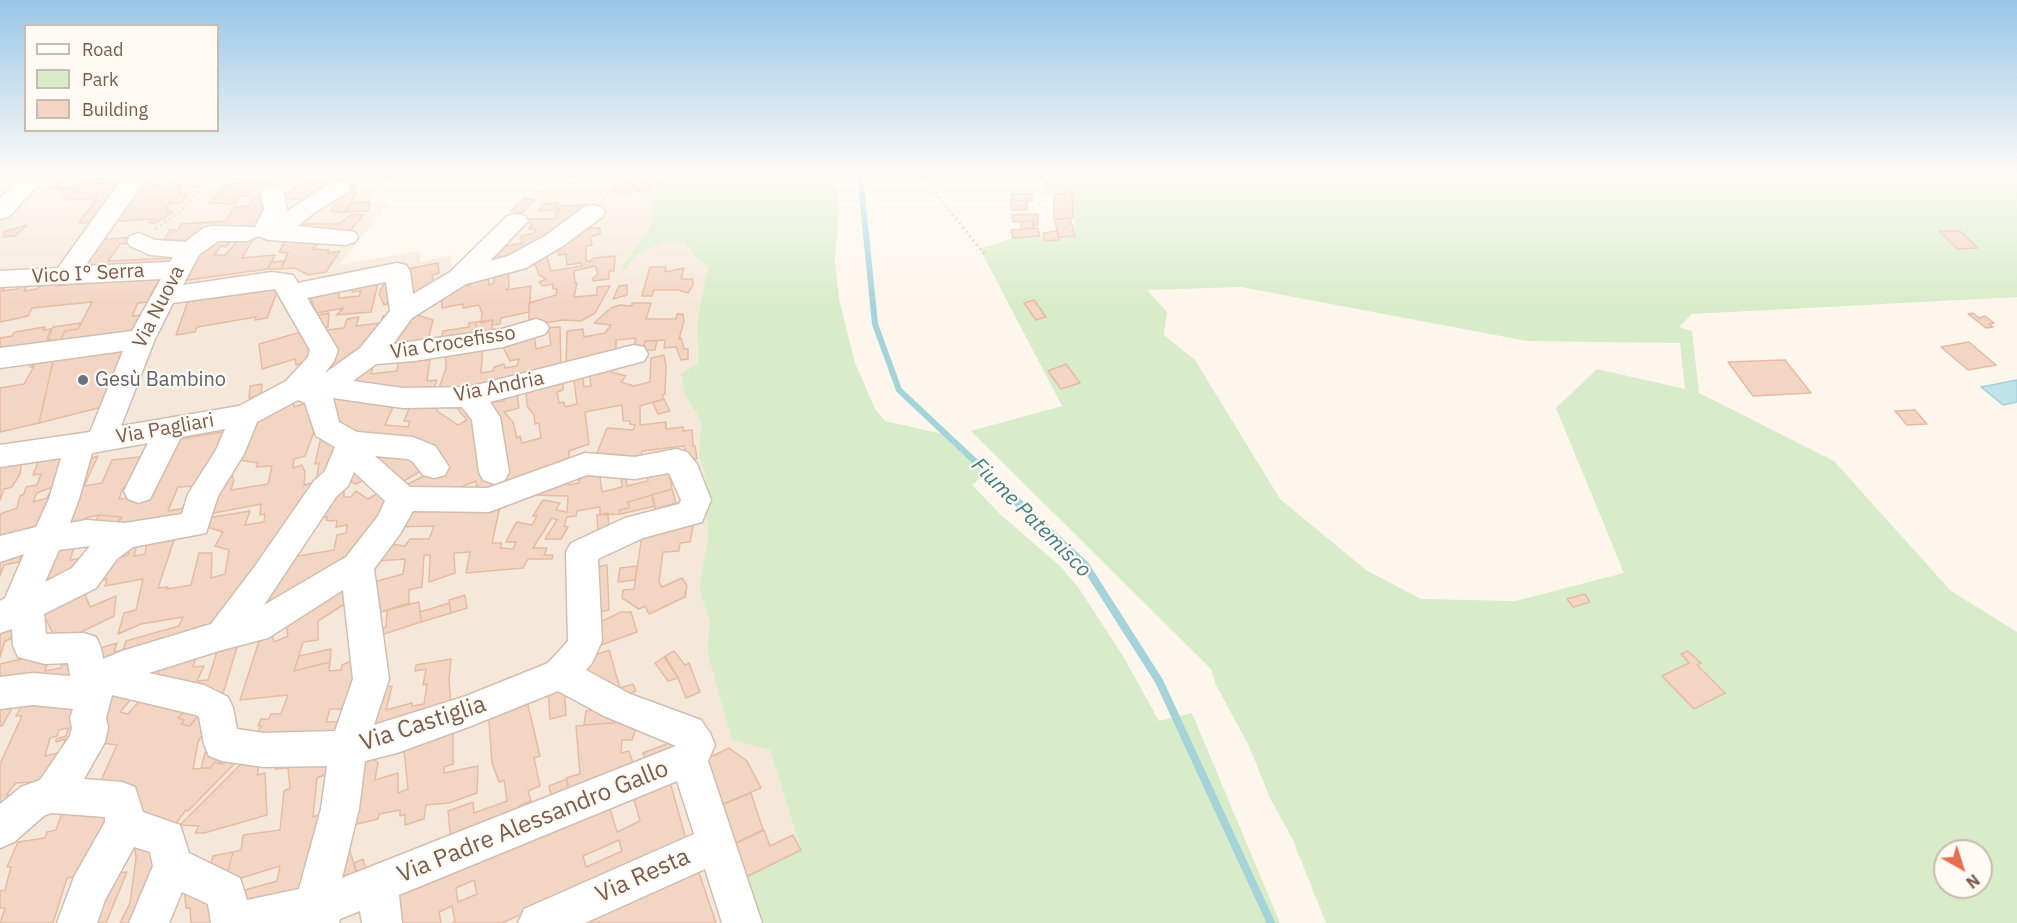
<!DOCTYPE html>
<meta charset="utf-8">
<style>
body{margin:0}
#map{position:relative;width:2017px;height:923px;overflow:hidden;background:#fdf6ec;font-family:"IBM Plex Sans",sans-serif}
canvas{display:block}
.legend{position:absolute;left:24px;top:24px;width:195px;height:108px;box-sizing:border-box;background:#fffaf3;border:2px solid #cabbb1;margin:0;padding:8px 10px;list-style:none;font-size:18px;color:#7a5c4d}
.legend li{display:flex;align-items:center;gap:12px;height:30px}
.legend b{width:30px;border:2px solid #cabbb1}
.north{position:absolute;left:1933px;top:839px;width:60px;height:60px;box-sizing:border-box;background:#fffaf3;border:2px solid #cabbb1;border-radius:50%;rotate:141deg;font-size:16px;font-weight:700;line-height:24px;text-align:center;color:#7a5c4d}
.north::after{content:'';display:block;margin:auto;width:21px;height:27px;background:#e76f51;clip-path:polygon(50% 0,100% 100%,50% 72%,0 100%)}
</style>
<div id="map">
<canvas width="2017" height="923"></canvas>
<ul class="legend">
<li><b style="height:8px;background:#fff"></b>Road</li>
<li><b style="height:16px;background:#d8ecc9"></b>Park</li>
<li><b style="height:16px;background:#f3d5c3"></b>Building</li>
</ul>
<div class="north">N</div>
</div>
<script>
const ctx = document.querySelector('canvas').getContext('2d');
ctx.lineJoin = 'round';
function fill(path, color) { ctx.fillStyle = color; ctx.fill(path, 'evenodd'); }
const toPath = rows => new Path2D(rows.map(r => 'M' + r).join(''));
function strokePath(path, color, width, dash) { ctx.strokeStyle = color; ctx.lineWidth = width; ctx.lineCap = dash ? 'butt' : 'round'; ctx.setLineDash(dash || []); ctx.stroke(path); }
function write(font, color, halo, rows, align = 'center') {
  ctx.font = font + ' "IBM Plex Sans",sans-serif'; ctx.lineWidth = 4.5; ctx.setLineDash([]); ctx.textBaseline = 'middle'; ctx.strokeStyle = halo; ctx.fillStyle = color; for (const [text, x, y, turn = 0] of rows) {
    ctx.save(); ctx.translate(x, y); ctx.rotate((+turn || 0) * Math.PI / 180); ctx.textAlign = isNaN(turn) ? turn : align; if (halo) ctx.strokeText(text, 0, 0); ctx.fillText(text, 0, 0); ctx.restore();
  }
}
fill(toPath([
 [0,175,390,175,369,202,389,204,339,265,420,251,420,262,451,255,452,271,477,266,526,215,516,209,536,189,565,185,594,175,656,175,657,183,649,230,622,265,621,273,637,255,666,241,684,241,696,258,708,267,697,323,698,364,685,395,701,421,699,456,705,474,708,537,699,588,710,623,707,651,770,750,801,850,758,923,0,923]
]), '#f5e8da');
fill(toPath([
 [678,175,834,175,832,183,838,195,839,205,835,262,839,299,855,363,875,409,885,421,943,434,989,471,972,485,1000,514,1060,566,1078,587,1123,656,1159,721,1192,713,1280,923,758,923,742,879,801,850,770,750,732,740,707,651,710,623,699,588,708,537,705,474,699,456,701,421,685,395,681,374,698,364,697,323,708,267,696,258,684,241,666,241,637,255,621,274,622,266,649,230,657,183],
 [1038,175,2017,175,2017,297,1692,314,1679,327,1692,331,1699,393,1834,461,1951,591,2017,632,2017,923,1326,923,1292,838,1270,798,1249,746,1216,685,1211,669,971,431,1062,406,980,249,1013,238,1075,236,1072,190,1044,193,1043,180],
 [1241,287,1527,341,1680,343,1685,389,1597,369,1556,408,1624,573,1515,601,1421,599,1366,570,1280,499,1195,360,1164,335,1167,312,1147,290],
 [1945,851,1981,851,1981,887,1945,887]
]), '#d8ecc9');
const water = toPath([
 [2017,380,2017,402,2003,405,1981,387,2017,380]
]);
fill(water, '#bfe3e8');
strokePath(water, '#a5d3da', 1.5);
strokePath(toPath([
 [860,175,875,324,899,390,1013,497]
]), '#a5d3da', 6);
strokePath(toPath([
 [1011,496,1085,565,1159,681,1271,923]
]), '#a5d3da', 8);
const building = toPath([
 [80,175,93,175,88,182,74,182,80,175],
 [305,175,342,175,339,182,313,199,280,199,277,195,289,194,305,175],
 [625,175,638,175,629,192,614,192,625,175],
 [130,176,98,222,79,223,97,198,67,200,57,188,112,185,118,177,130,176],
 [57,178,65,178,56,188,48,188,57,178],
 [196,179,205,180,197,187,186,186,190,181,196,179],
 [273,179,266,191,252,191,247,196,241,196,234,204,209,203,227,184,273,179],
 [636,180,645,180,638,191,629,192,636,180],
 [645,180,650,180,649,184,653,184,650,190,638,191,645,180],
 [153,181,151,185,178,183,176,186,182,185,178,192,181,192,179,195,188,194,181,203,170,203,166,208,169,208,167,211,173,212,155,223,148,223,152,219,108,222,142,182,153,181],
 [114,182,112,185,77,187,79,184,114,182],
 [355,186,352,192,356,192,348,210,343,213,331,211,343,187,355,186],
 [1065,190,1072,190,1073,218,1054,219,1054,194,1065,194,1065,190],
 [1011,194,1032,194,1032,201,1011,201,1011,194],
 [271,197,273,206,261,229,254,229,251,235,256,235,242,258,275,255,268,269,181,281,211,237,234,237,226,247,221,246,214,255,225,255,242,236,246,235,250,230,207,231,201,241,164,240,170,230,178,230,181,224,226,221,234,207,249,206,253,198,271,197],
 [524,198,535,200,522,213,511,211,524,198],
 [1011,201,1027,201,1027,210,1011,210,1011,201],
 [370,202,368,211,345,212,351,203,370,202],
 [558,203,556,210,539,211,542,204,558,203],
 [586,205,559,233,500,264,497,253,503,250,502,247,522,243,521,236,534,233,536,230,529,229,532,223,521,222,524,219,554,219,560,206,586,205],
 [352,214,363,215,347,235,299,230,305,224,339,224,352,214],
 [1038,214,1038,225,1034,226,1033,221,1013,222,1012,215,1038,214],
 [1070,218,1075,236,1059,237,1054,219,1070,218],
 [1033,221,1033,228,1021,229,1021,222,1033,221],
 [27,225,15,236,3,237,4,232,27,225],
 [600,228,600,234,590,237,592,245,586,246,586,260,589,262,594,258,615,256,614,271,609,271,609,279,593,281,593,278,598,274,595,266,574,271,575,283,577,283,574,297,597,295,597,287,610,286,595,313,581,321,564,320,529,325,529,303,556,295,557,289,553,289,553,284,543,286,539,282,546,279,539,275,533,258,546,254,551,271,582,266,581,263,567,265,566,254,559,255,555,245,576,229,600,228],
 [1038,228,1040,236,1013,238,1011,230,1038,228],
 [1057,231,1059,240,1045,241,1043,233,1057,231],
 [1939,231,1960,231,1978,248,1958,249,1939,231],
 [135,237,131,243,120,244,108,261,172,258,166,267,74,270,98,240,135,237],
 [288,237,323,240,312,249,329,250,328,253,340,251,326,272,308,275,295,268,281,269,288,253,279,252,288,237],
 [284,261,281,269,268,269,271,262,284,261],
 [438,263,439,273,432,275,436,291,411,304,407,269,438,263],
 [650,267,666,267,665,272,684,268,681,279,693,279,693,285,688,293,678,290,654,290,652,296,642,296,650,267],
 [508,269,509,287,506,290,531,286,529,312,501,318,500,324,492,325,493,320,481,323,482,313,479,305,463,308,463,304,442,308,441,292,466,280,467,286,470,286,470,278,488,274,489,285,494,283,494,272,508,269],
 [162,274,147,302,138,303,132,316,142,315,131,339,56,348,65,331,78,329,92,302,32,308,28,316,0,322,0,282,9,282,2,291,9,290,18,289,24,280,31,280,24,291,37,289,40,286,46,285,50,279,61,278,56,286,99,282,102,276,162,274],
 [379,279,371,312,336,315,344,308,316,313,308,291,338,285,339,298,359,296,361,291,352,292,355,281,379,279],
 [392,283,398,300,384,305,379,294,383,285,392,283],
 [627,285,627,295,613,299,619,286,627,285],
 [279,287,267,318,255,320,256,317,197,327,195,332,176,335,188,301,279,287],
 [1034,300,1046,317,1036,320,1024,303,1034,300],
 [632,303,651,303,646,319,676,319,677,314,683,314,684,321,679,339,681,338,684,349,688,349,688,359,681,360,676,347,664,348,665,340,645,341,643,350,626,349,627,347,634,346,636,338,616,340,616,353,566,368,567,331,583,329,584,337,605,333,611,325,594,323,611,308,620,305,632,306,632,303],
 [329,313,328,327,323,328,318,315,329,313],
 [411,313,433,320,427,343,441,341,443,331,469,327,469,323,476,322,478,338,381,349,411,313],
 [1973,313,1979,318,1985,316,1994,323,1989,324,1993,327,1986,328,1968,314,1973,313],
 [396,315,325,381,315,377,338,352,326,330,344,328,347,319,359,317,356,326,381,323,383,316,396,315],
 [493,320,491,336,478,338,476,322,493,320],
 [81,323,78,329,65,331,57,346,46,348,51,339,47,340,53,327,81,323],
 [45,327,43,330,51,329,47,340,51,339,46,348,0,356,0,338,12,336,15,332,45,327],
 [560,327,561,370,437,394,446,368,445,349,483,344,481,373,493,371,494,367,504,364,505,368,517,366,519,359,510,361,501,343,534,332,536,349,551,345,549,332,541,333,542,328,560,327],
 [308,330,313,359,296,365,295,359,262,369,259,344,308,330],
 [645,341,657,341,655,350,643,350,645,341],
 [1969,342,1996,365,1968,370,1941,347,1969,342],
 [130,344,106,406,39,423,55,353,130,344],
 [426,352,426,360,430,359,427,381,437,380,432,394,341,383,375,360,371,374,397,371,399,357,426,352],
 [55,353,39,423,0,432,0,388,24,384,34,366,30,367,35,356,55,353],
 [664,355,666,366,665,394,662,395,664,399,640,406,640,425,666,422,666,429,683,427,683,431,692,430,693,446,695,446,697,459,694,459,695,462,689,464,684,446,642,451,641,457,597,453,607,428,633,430,635,425,630,424,630,421,623,421,622,405,585,412,589,444,569,451,569,462,478,494,476,481,441,495,408,496,408,484,440,468,333,423,324,390,396,400,385,425,408,427,410,421,404,421,409,409,400,408,403,403,440,401,437,411,458,425,467,420,456,407,467,401,487,453,482,403,504,401,504,395,517,393,519,408,504,412,513,422,517,438,520,436,522,443,541,438,539,423,535,424,534,415,527,406,526,391,563,382,563,390,557,392,559,403,564,402,565,407,577,404,573,373,582,370,584,387,591,386,589,369,604,370,626,376,621,382,634,386,650,382,651,358,664,355],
 [1785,360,1811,393,1753,396,1728,362,1785,360],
 [1066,364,1080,383,1061,389,1048,371,1066,364],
 [262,384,261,395,249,398,250,386,262,384],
 [664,399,670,411,658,414,653,403,664,399],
 [294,401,294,407,314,401,314,432,305,456,294,459,293,468,302,465,305,472,304,485,316,482,319,463,315,464,320,441,337,439,330,482,211,632,90,671,90,651,117,643,114,652,123,650,126,641,179,626,183,617,141,624,118,634,124,613,136,610,143,579,105,586,107,579,96,582,101,562,128,555,130,547,137,545,134,556,145,554,148,535,177,531,158,588,168,587,167,589,191,585,199,553,212,553,211,578,225,574,229,550,215,546,223,532,204,526,207,518,250,511,245,525,264,522,265,514,260,515,261,504,110,533,122,517,99,515,85,518,80,531,55,535,82,461,98,456,84,486,102,483,112,460,149,456,141,475,123,488,119,499,153,496,169,441,235,430,197,486,178,487,168,511,195,506,231,471,234,480,231,490,268,484,272,466,256,467,258,463,239,460,249,420,294,401],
 [1915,410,1927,424,1907,425,1895,411,1915,410],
 [380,449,418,458,428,467,395,486,368,459,380,449],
 [66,457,55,486,37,493,33,502,47,498,50,492,60,489,47,529,0,547,0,514,17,508,20,496,24,494,26,487,37,485,41,474,33,475,38,462,66,457],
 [346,460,369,477,356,484,349,481,346,460],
 [22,461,20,474,12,487,4,489,0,500,0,465,22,461],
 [668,466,672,489,628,502,629,508,619,510,620,514,600,515,600,507,577,511,576,516,567,517,564,526,568,527,561,539,545,539,557,520,552,518,533,548,547,548,544,555,553,555,552,559,528,559,523,568,466,573,470,552,454,553,455,573,429,582,430,555,424,555,422,587,409,590,409,603,378,613,370,583,403,574,405,559,377,561,384,543,405,546,410,539,429,539,434,526,394,527,404,509,500,506,492,543,502,543,500,548,513,549,516,542,506,542,512,530,517,522,532,525,537,516,533,516,543,500,560,503,556,510,567,512,568,496,528,495,569,472,568,485,579,483,579,472,599,470,602,492,622,487,621,478,626,477,627,486,648,481,647,471,668,466],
 [385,489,386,524,319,579,302,582,292,598,250,624,270,598,266,598,292,557,334,550,337,535,346,533,347,525,336,527,337,520,331,521,326,520,327,517,321,518,326,494,344,491,344,497,351,497,356,491,368,499,385,489],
 [672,489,676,503,655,509,652,495,672,489],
 [652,495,655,506,620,514,619,510,629,508,628,502,652,495],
 [608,513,609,532,598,534,597,515,608,513],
 [99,515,122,517,117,522,95,522,99,515],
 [693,526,690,542,680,543,679,551,663,552,659,582,662,587,682,578,687,586,685,597,649,614,645,606,639,609,622,598,623,590,634,589,643,529,693,526],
 [78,536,70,560,83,558,92,541,77,580,27,602,54,540,78,536],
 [24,547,19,562,4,565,0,576,0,554,24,547],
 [607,565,609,610,589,614,588,569,607,565],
 [637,566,635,580,618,582,620,568,637,566],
 [350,577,354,598,318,621,318,640,303,642,294,671,330,662,329,671,341,670,342,665,366,654,354,709,330,709,326,722,353,721,345,743,252,744,261,726,258,726,261,719,269,719,271,714,281,714,288,695,240,700,261,635,271,629,274,642,288,636,285,620,350,577],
 [82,587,90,607,116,596,114,616,81,632,59,646,39,605,82,587],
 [1585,594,1590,602,1573,607,1567,599,1585,594],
 [465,595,467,608,451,613,449,600,465,595],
 [419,602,421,622,375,637,374,632,386,627,387,610,419,602],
 [449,603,451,613,421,622,420,612,449,603],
 [621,612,631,612,637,632,596,647,590,627,621,612],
 [21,622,10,639,5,641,0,657,0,626,21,622],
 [240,637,222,697,149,674,157,674,169,655,199,647,193,667,204,666,197,681,208,680,220,642,240,637],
 [331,649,330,662,294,671,299,656,331,649],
 [609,650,620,688,633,684,636,691,617,700,573,667,581,660,609,650],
 [674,651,685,665,689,663,700,692,686,698,678,678,665,656,674,651],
 [1688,651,1701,663,1697,665,1725,693,1694,709,1662,676,1689,663,1681,654,1688,651],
 [51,652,45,671,61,668,63,661,69,655,80,679,0,691,0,664,51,652],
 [664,657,677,676,678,678,668,681,655,663,664,657],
 [451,659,449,680,451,707,365,738,376,688,392,686,386,710,412,703,412,706,424,704,427,684,423,685,426,669,415,671,416,665,451,659],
 [111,683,139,690,120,712,128,714,149,690,190,705,178,718,184,720,181,724,190,726,202,711,208,725,198,742,193,769,210,768,215,762,223,764,234,752,242,756,188,811,186,810,170,831,135,826,95,794,117,745,95,742,111,683],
 [564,684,566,715,550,719,548,689,564,684],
 [91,694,50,781,16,783,6,795,14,795,0,810,0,764,22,716,16,716,27,696,91,694],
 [68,728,66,736,56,739,56,742,65,739,62,752,45,756,50,738,57,736,59,730,68,728],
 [526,697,540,756,534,758,540,786,528,791,531,801,519,806,520,817,451,842,448,811,473,802,474,813,507,801,504,780,499,782,492,763,488,709,526,697],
 [15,703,2,726,0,726,0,704,15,703],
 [615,708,623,722,584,725,586,711,615,708],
 [183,713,199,714,190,726,181,724,184,720,178,718,183,713],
 [623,722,637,725,632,740,622,740,621,753,629,751,636,773,570,799,566,778,580,774,576,726,623,722],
 [453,723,453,764,444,767,444,773,478,766,477,793,449,803,426,805,424,819,405,825,405,814,400,816,400,810,379,814,378,819,353,825,365,756,371,756,378,763,375,780,398,773,398,793,408,789,403,741,453,723],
 [669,743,677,757,649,768,643,753,669,743],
 [729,748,747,761,761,788,714,808,700,762,729,748],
 [206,750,227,753,220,764,215,762,210,768,201,768,206,750],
 [275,752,339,755,335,770,317,778,313,817,337,808,358,878,241,917,245,890,277,881,280,866,225,883,233,852,241,850,243,835,280,830,284,791,290,788,288,768,275,769,275,752],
 [261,756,257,775,265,773,267,815,204,833,195,833,199,826,180,825,248,757,261,756],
 [567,779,570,799,553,805,549,786,567,779],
 [670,782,686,839,502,923,452,923,455,921,452,906,439,912,441,923,400,923,396,895,608,802,617,832,640,821,632,792,670,782],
 [619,840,622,851,586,867,583,856,619,840],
 [474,880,477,894,458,902,456,888,474,880],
 [751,793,763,830,730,846,714,808,751,793],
 [65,804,115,805,93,874,67,878,53,923,0,923,5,908,0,908,0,891,5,890,11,867,7,867,18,842,45,838,47,832,56,830,65,804],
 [764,830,770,846,793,835,801,850,742,879,730,846,764,830],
 [145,847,165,847,145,923,120,923,130,903,136,858,135,849,145,847],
 [233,852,225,883,209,871,213,856,233,852],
 [363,859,367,874,358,878,354,863,363,859],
 [698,870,716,923,583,923,698,870],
 [127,872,106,923,86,923,108,874,127,872],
 [184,889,213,891,214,923,191,923,190,908,186,908,184,889]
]);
fill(building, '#f3d5c3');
strokePath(building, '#e6bba3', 1.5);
const minor = toPath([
 [23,175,47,175,9,217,0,219,0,198,23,175],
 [125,175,148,176,85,266,170,262,173,257,150,255,130,246,127,241,130,236,139,233,155,240,185,242,202,229,211,226,255,227,264,209,260,193,264,188,272,186,280,188,284,193,287,211,331,183,339,181,347,183,351,188,347,193,315,212,298,226,355,232,358,237,355,242,346,245,268,240,258,236,248,241,218,241,199,255,183,285,272,272,293,275,298,283,397,263,406,265,410,271,413,294,450,272,507,216,516,214,525,216,528,221,490,261,508,256,545,236,584,207,593,205,602,207,605,212,602,217,563,246,526,268,466,284,412,318,393,344,502,329,536,319,545,322,549,328,545,334,503,347,414,361,376,364,353,381,403,388,469,387,634,345,644,347,648,354,644,361,490,402,500,417,509,472,505,480,494,484,483,480,479,472,472,420,462,407,403,408,333,398,339,422,357,432,413,437,435,446,449,467,445,475,434,478,423,475,413,462,408,459,375,456,410,487,488,488,585,453,635,457,676,449,687,452,697,464,711,500,702,522,643,538,598,559,602,641,592,663,586,670,630,694,701,720,710,733,715,745,708,761,762,923,722,923,705,869,585,923,518,923,524,909,694,834,677,781,399,895,402,923,362,923,360,911,340,919,339,923,211,923,208,904,182,892,169,923,129,923,153,866,150,852,134,847,105,900,97,923,57,923,74,877,105,822,105,817,52,813,45,815,14,842,0,848,0,804,21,787,40,780,70,736,72,728,70,718,73,709,33,705,0,709,0,677,33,673,70,676,68,663,45,664,18,657,13,646,12,629,0,633,0,601,5,598,24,554,0,562,0,536,36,527,49,499,61,458,0,467,0,445,90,432,123,351,0,368,0,348,132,331,161,279,0,287,0,271,58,268,125,175],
 [386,282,390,311,360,348,325,373,334,361,338,350,307,298,386,282],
 [275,289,310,350,308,357,286,381,239,406,121,426,155,339,173,303,275,289],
 [298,400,305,403,316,436,335,447,325,471,314,481,255,566,211,624,122,651,103,659,101,648,96,637,84,633,46,634,44,614,96,588,117,559,133,547,206,533,218,496,244,454,257,422,298,400],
 [225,429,216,450,188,494,182,514,125,523,86,520,70,523,79,499,92,453,148,443,124,491,128,499,139,503,150,499,181,437,225,429],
 [354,472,385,501,378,516,346,557,264,605,336,497,348,486,354,472],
 [669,473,681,500,679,504,625,518,571,543,566,552,568,641,548,663,466,696,374,725,389,679,374,569,400,534,413,511,489,512,587,475,635,479,669,473],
 [90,546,72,568,45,582,59,550,90,546],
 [343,590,353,679,335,731,264,733,237,729,233,708,228,697,204,685,149,673,222,650,268,638,343,590],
 [558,691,604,716,676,746,342,878,359,809,365,761,397,753,471,726,558,691],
 [112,695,196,715,199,717,204,744,209,756,222,761,264,767,327,766,321,809,299,889,247,900,240,878,189,853,180,825,143,812,135,787,122,782,84,779,105,742,108,728,106,718,112,695]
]);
strokePath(minor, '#d1beb0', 3);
strokePath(toPath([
 [889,175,902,175],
 [923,175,927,177,944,204,986,256],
 [604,199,621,175],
 [156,229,178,213,215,175]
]), '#d9b8a5', 3, [1.5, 4]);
fill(minor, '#fff');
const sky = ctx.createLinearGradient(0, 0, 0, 305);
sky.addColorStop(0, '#97c7e8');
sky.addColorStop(0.57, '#fefbf6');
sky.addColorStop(1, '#fefbf600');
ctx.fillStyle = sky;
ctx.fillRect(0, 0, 2017, 305);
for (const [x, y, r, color] of [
 [83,380,6,"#6b7280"]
]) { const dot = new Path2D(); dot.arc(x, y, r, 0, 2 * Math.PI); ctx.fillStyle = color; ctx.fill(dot); strokePath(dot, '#fffaf3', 2); }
write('20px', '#7a5c4d', '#fffaf3', [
 ["Vico I° Serra",88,274,-3],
 ["Via Nuova",159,307,-63],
 ["Via Crocefisso",453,343,-9],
 ["Via Andria",499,387,-11],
 ["Via Pagliari",165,429,-10]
]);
write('20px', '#5b616d', '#fffaf3', [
 ["Gesù Bambino",95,380]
], 'left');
write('italic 21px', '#437c86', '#fffaf3', [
 ["Fiume Patemisco",1031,518,45]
]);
write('24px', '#7a5c4d', '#fffaf3', [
 ["Via Castiglia",423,724,-18],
 ["Via Padre Alessandro Gallo",533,822,-22],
 ["Via Resta",643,876,-24]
]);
</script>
